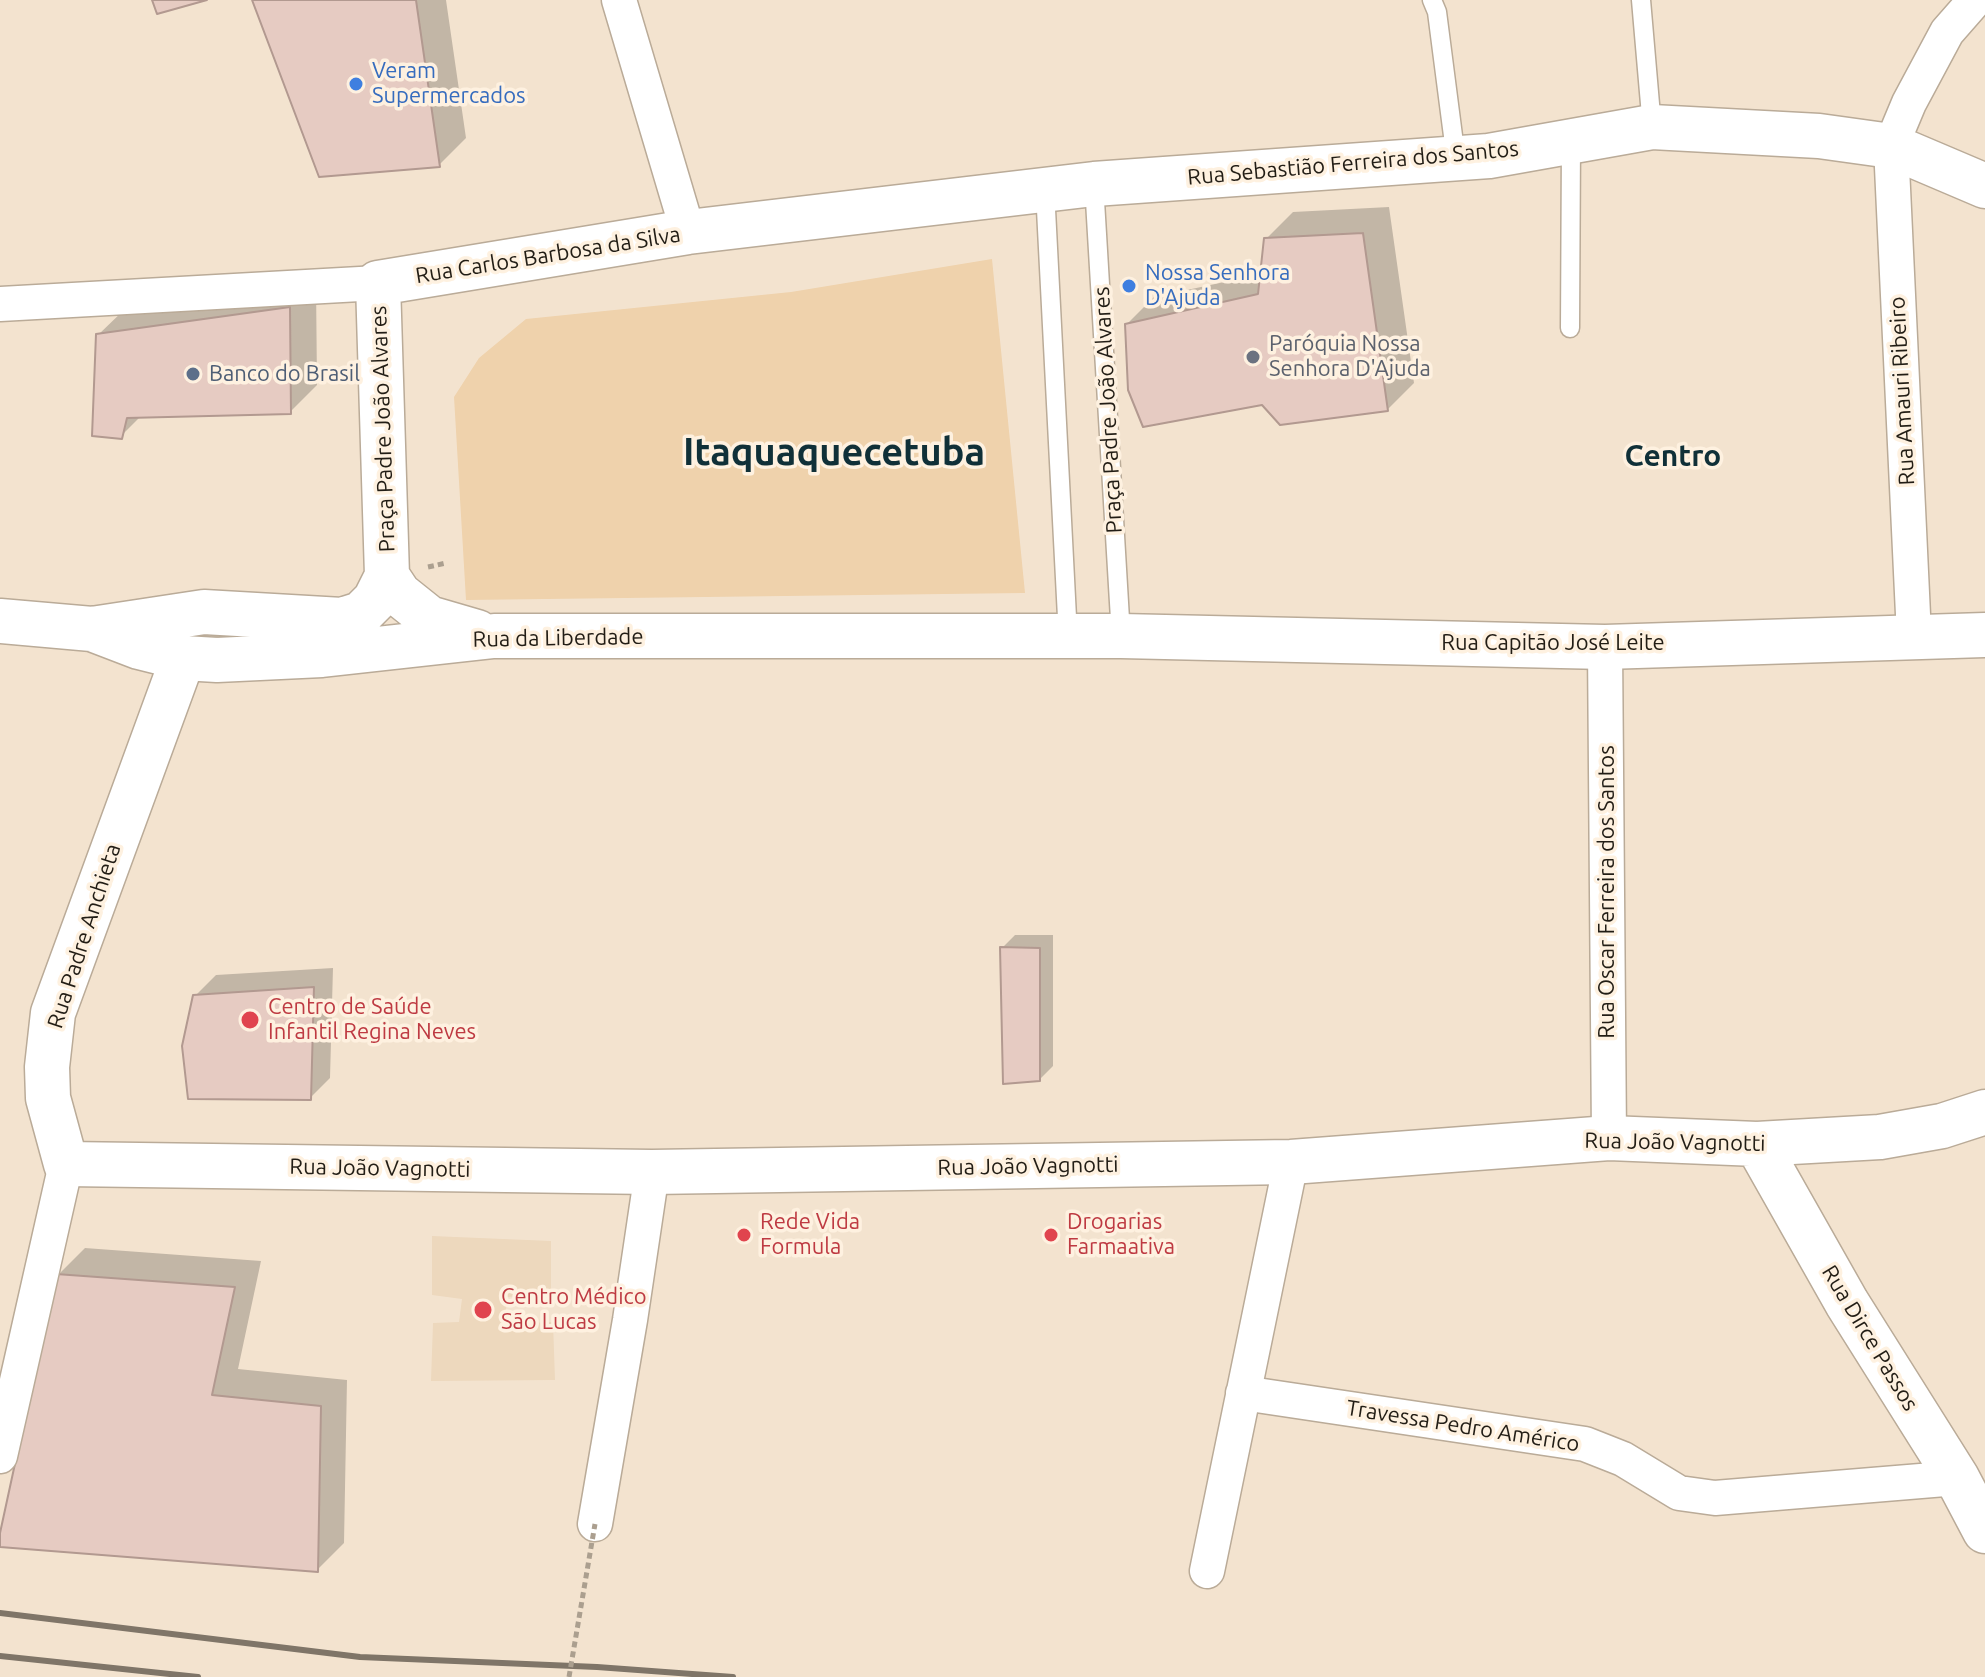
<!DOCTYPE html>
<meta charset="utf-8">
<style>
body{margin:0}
canvas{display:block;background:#f3e3cf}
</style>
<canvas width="1985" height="1677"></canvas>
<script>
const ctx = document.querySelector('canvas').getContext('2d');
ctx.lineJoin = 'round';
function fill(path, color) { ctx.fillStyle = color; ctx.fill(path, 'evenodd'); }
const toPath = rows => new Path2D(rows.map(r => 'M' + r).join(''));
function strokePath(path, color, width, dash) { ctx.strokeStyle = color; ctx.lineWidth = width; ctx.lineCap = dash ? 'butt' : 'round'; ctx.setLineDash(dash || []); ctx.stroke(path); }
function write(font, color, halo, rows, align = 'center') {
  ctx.font = font + ' Ubuntu,sans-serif'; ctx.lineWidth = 7; ctx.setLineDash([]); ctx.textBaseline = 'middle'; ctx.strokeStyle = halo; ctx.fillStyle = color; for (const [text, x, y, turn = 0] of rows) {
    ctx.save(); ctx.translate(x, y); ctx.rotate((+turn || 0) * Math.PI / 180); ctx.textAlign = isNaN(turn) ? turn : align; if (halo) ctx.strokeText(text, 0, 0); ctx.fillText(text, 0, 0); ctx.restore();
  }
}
fill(toPath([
 [432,1236,551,1241,551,1294,507,1297,505,1324,553,1322,555,1380,431,1381,433,1323,459,1322,462,1299,432,1295]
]), '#edd8bd');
fill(toPath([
 [992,259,1025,593,466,600,454,397,479,358,526,319,791,292]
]), '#efd2ac');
fill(toPath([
 [254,0,446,0,466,138,439,165],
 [1389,207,1414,383,1387,410,1127,324,1154,297,1262,274,1266,239,1293,212],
 [316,281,317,385,290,412,142,415,121,436,98,335,126,308],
 [1015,935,1053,935,1053,1066,1040,1079,1002,948],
 [333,968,330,1078,310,1098,195,996,216,975],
 [85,1248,261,1261,238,1369,347,1380,344,1543,317,1570,0,1545,58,1275]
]), '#0003');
const building = toPath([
 [152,0,207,0,157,14,152,0],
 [252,0,416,0,440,167,319,177,252,0],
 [1363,233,1388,411,1280,425,1262,405,1143,427,1128,390,1125,324,1258,294,1264,238,1363,233],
 [290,307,291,414,127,418,122,439,92,436,96,334,290,307],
 [1000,947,1040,948,1040,1081,1003,1084,1000,947],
 [314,987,311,1100,188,1099,182,1046,193,995,314,987],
 [56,1274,235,1287,212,1395,321,1406,318,1572,0,1547,0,1533,56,1274]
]);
fill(building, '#e6cbc2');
strokePath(building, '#b29990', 2);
const service = toPath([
 [1432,0,1437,12,1456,159],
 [1641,0,1652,127],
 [1094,184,1121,636],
 [1045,190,1068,637],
 [1570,328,1571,141]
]);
const minor = toPath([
 [619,0,688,232],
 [0,304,378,283],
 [1914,636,1891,146,1909,103,1947,32,1975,0],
 [1605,647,1609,1138],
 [1243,1393,1585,1444,1623,1459,1679,1493,1715,1498,1957,1478],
 [0,1456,66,1164],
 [595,1524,630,1320,652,1172],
 [1207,1571,1291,1162]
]);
const tertiary = toPath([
 [183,658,53,1013,47,1067,48,1098,66,1164,652,1172,1291,1162,1609,1138,1757,1144,1880,1137,1942,1126,1985,1112],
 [1757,1144,1847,1303,1957,1478,1985,1531]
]);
const secondary = toPath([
 [387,576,399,594,429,618,477,632],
 [0,621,92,629,139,647,183,658,217,660,322,655,494,636,1121,636,1605,647,1985,635],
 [92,629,204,612,342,620,361,614,375,600,387,576,378,283,688,232,1094,184,1489,156,1652,127,1819,136,1891,146,1985,186]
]);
strokePath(service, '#baab98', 21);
strokePath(minor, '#baab98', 37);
strokePath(tertiary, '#baab98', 47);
strokePath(secondary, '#baab98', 47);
strokePath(toPath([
 [428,567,446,563]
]), '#ab9f8f', 5, [6, 4]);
strokePath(service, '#fff', 18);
strokePath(minor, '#fff', 34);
strokePath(tertiary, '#fff', 44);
strokePath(secondary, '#fff', 44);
strokePath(toPath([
 [0,1613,360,1657,597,1667,733,1677],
 [0,1656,198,1677]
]), '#7f7568', 6);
strokePath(toPath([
 [569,1677,595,1524]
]), '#ab9f8f', 5, [6, 4]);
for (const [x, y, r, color] of [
 [356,84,8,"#3f7fe0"],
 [1129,286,8,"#3f7fe0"],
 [1253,357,8,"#6b7280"],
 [193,374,8,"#5c6f8a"],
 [250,1020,10,"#e0444e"],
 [744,1235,8,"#e0444e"],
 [1051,1235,8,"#e0444e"],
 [483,1310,10,"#e0444e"]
]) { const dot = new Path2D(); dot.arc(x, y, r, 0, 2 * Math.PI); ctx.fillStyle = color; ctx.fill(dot); strokePath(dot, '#fef1e0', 3); }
write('22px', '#366cbe', '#fef1e0', [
 ["Veram",372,71],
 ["Supermercados",372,96],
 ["Nossa Senhora",1145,273],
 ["D'Ajuda",1145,298]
], 'left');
write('22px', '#221d15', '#fef1e0', [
 ["Rua Sebastião Ferreira dos Santos",1353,163,-5],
 ["Rua Carlos Barbosa da Silva",548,255,-9],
 ["Rua Amauri Ribeiro",1902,391,-93],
 ["Praça Padre João Alvares",1108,410,-93],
 ["Praça Padre João Alvares",383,429,-92],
 ["Rua da Liberdade",558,638,-1],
 ["Rua Capitão José Leite",1553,643],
 ["Rua Oscar Ferreira dos Santos",1607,892,-90],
 ["Rua Padre Anchieta",84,936,-72],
 ["Rua João Vagnotti",1675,1142,1],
 ["Rua João Vagnotti",1028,1166,-1],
 ["Rua João Vagnotti",380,1168,1],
 ["Rua Dirce Passos",1870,1338,59],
 ["Travessa Pedro Américo",1463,1426,9]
]);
write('22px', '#5b616d', '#fef1e0', [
 ["Paróquia Nossa",1269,344],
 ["Senhora D'Ajuda",1269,369]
], 'left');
write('22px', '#4e5e75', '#fef1e0', [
 ["Banco do Brasil",209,374]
], 'left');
write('22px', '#be3a42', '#fef1e0', [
 ["Centro de Saúde",268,1007],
 ["Infantil Regina Neves",268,1032],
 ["Rede Vida",760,1222],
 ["Formula",760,1247],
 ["Drogarias",1067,1222],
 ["Farmaativa",1067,1247],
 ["Centro Médico",501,1297],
 ["São Lucas",501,1322]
], 'left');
write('bold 30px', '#103038', '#fef1e0', [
 ["Centro",1673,456]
]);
write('bold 38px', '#103038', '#fef1e0', [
 ["Itaquaquecetuba",834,452]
]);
</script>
